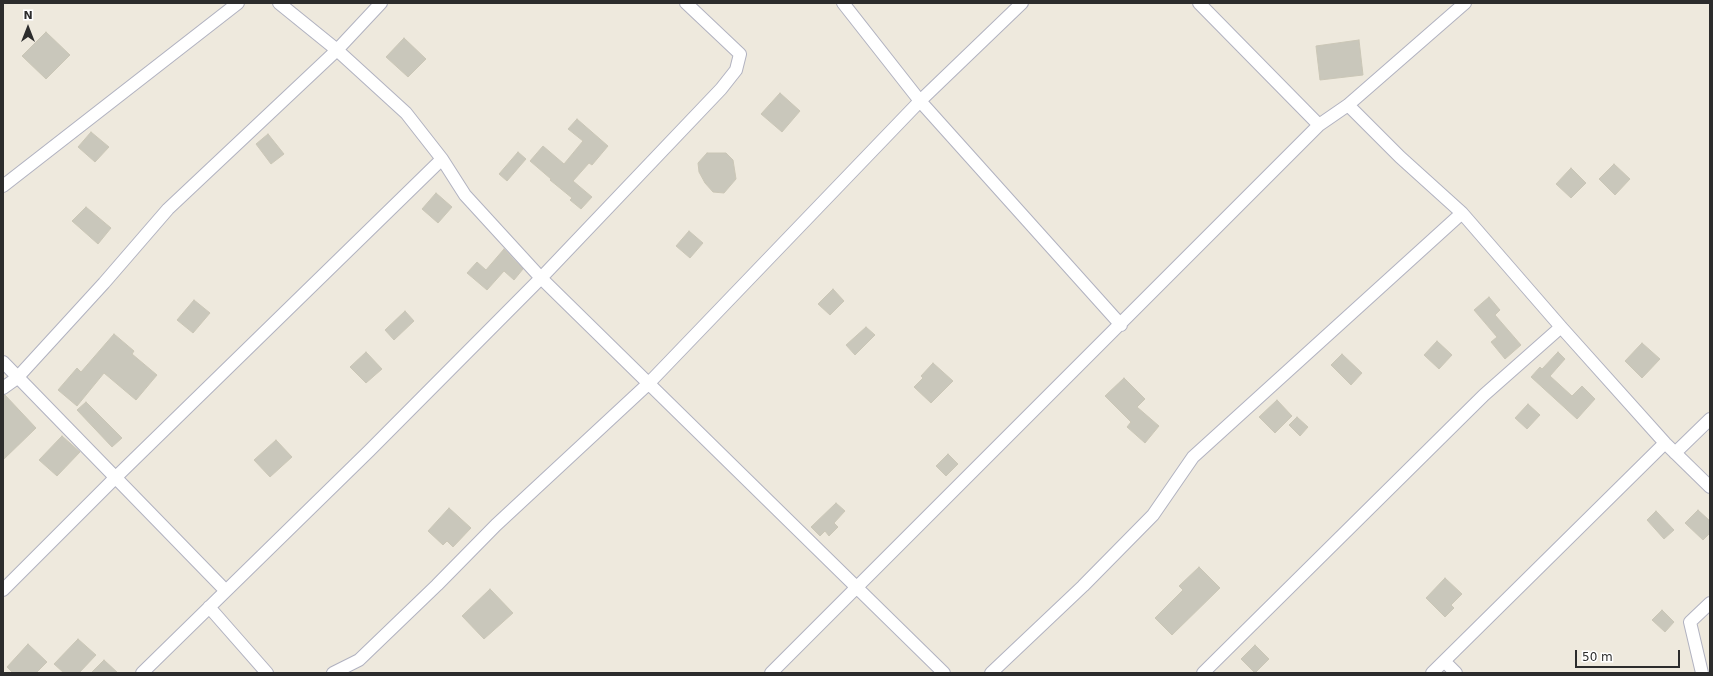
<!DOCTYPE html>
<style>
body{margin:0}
#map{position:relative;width:1713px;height:676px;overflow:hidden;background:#eee9dd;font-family:"DejaVu Sans",sans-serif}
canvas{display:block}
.frame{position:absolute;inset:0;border:4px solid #2c2c2c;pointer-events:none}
.north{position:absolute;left:8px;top:8px;width:40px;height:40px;-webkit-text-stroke:3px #fff;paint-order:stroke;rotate:0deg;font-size:11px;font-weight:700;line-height:16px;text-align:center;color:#2c2c2c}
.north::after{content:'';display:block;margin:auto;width:14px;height:18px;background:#2c2c2c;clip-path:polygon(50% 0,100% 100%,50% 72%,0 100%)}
.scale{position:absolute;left:1575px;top:650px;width:105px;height:18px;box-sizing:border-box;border:2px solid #2c2c2c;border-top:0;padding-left:5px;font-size:12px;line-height:14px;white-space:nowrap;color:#2c2c2c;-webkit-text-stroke:3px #fff;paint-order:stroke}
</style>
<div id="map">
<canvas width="1713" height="676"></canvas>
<div class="frame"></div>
<div class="north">N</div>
<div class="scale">50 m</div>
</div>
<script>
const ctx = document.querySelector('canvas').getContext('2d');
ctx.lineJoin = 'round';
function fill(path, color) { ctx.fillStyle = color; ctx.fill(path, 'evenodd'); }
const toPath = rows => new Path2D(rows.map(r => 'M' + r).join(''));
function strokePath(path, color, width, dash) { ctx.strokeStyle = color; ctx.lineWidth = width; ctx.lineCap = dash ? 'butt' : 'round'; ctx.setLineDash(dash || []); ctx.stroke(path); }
const building = toPath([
 [46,32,70,55,46,79,22,56,46,32],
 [404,38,426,59,408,77,386,57,404,38],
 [1359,40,1363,75,1320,80,1316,46,1359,40],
 [780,93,800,111,782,132,761,114,780,93],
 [577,119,608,146,592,165,589,163,573,181,592,197,581,209,570,200,572,198,550,180,551,179,530,161,543,146,564,164,583,141,568,129,577,119],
 [91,132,109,147,95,162,78,147,91,132],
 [268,134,284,154,271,164,256,144,268,134],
 [518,152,526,159,507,181,499,174,518,152],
 [707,153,726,153,733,160,736,179,724,193,713,192,705,183,699,172,698,163,707,153],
 [1614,164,1630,179,1615,195,1599,179,1614,164],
 [1571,168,1586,183,1571,198,1556,184,1571,168],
 [436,193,452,207,438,223,422,209,436,193],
 [86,207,111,228,98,244,72,221,86,207],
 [689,231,703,243,690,258,676,246,689,231],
 [504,249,523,269,514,280,504,271,487,290,467,273,477,262,486,270,504,249],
 [833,289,844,301,830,315,818,304,833,289],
 [1489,297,1500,310,1495,315,1521,345,1505,359,1491,342,1497,337,1474,310,1489,297],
 [194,300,210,313,193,333,177,320,194,300],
 [405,311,414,321,394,340,385,330,405,311],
 [866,327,875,335,855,355,846,345,866,327],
 [114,334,134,351,132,354,157,375,136,400,104,373,77,406,58,390,77,368,81,372,114,334],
 [1437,341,1452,355,1439,369,1424,355,1437,341],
 [1642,343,1660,359,1642,378,1625,361,1642,343],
 [366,352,382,369,366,383,350,367,366,352],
 [1558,352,1565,359,1550,376,1572,396,1582,386,1595,399,1577,419,1531,377,1540,367,1542,369,1558,352],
 [1342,354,1362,373,1351,385,1331,365,1342,354],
 [933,363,953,381,931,403,914,387,923,378,921,376,933,363],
 [1124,378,1145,399,1137,407,1159,426,1145,443,1127,427,1131,422,1105,396,1124,378],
 [3,395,5,395,36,428,3,460,3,395],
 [1277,400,1292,416,1275,433,1259,417,1277,400],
 [86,402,122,438,112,447,77,410,86,402],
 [1528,404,1540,415,1527,429,1515,418,1528,404],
 [1297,417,1308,427,1300,436,1289,425,1297,417],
 [62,436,80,452,57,476,39,460,62,436],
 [276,440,292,457,270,477,254,460,276,440],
 [948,454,958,464,946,476,936,466,948,454],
 [836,503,845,511,834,523,838,527,829,536,825,531,820,536,811,527,836,503],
 [449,508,471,528,453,547,447,541,443,545,428,531,449,508],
 [1698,510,1710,521,1710,533,1703,540,1685,523,1698,510],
 [1656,511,1674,530,1664,539,1647,520,1656,511],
 [1199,567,1220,588,1172,635,1155,618,1183,590,1179,586,1199,567],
 [1445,578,1462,594,1451,605,1454,608,1445,617,1426,598,1445,578],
 [490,589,513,613,484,639,462,616,490,589],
 [1662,610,1674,622,1665,632,1652,620,1662,610],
 [78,639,96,655,79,673,64,673,54,664,78,639],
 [28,644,47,662,36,673,13,673,7,667,28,644],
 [1255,645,1269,659,1255,673,1241,659,1255,645],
 [104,660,118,673,91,673,104,660]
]);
fill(building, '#c9c7bb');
strokePath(building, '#cac6b6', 1);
const street = toPath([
 [279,3,337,50,406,113,442,159,465,195,541,278,944,673],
 [843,3,920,101,1121,325],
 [1199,3,1319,125],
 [1348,105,1400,157,1462,213,1561,327,1665,443,1710,487],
 [3,186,238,3],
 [3,362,225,590],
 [3,388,17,378,104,283,168,209,337,50,381,3],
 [1675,453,1710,419],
 [3,590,115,478,442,159],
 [209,607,267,673],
 [1445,662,1456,673],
 [142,673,369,451,541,278,721,89,736,70,740,54,686,3],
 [333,673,359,660,437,585,496,525,648,384,920,101,1022,3],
 [771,673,1319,125,1348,105,1465,3],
 [991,673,1083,586,1153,515,1193,457,1462,213],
 [1203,673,1484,395,1561,327],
 [1432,673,1665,443],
 [1702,673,1690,622,1710,603]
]);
strokePath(street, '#b1b2c0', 14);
strokePath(street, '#fff', 12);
</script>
